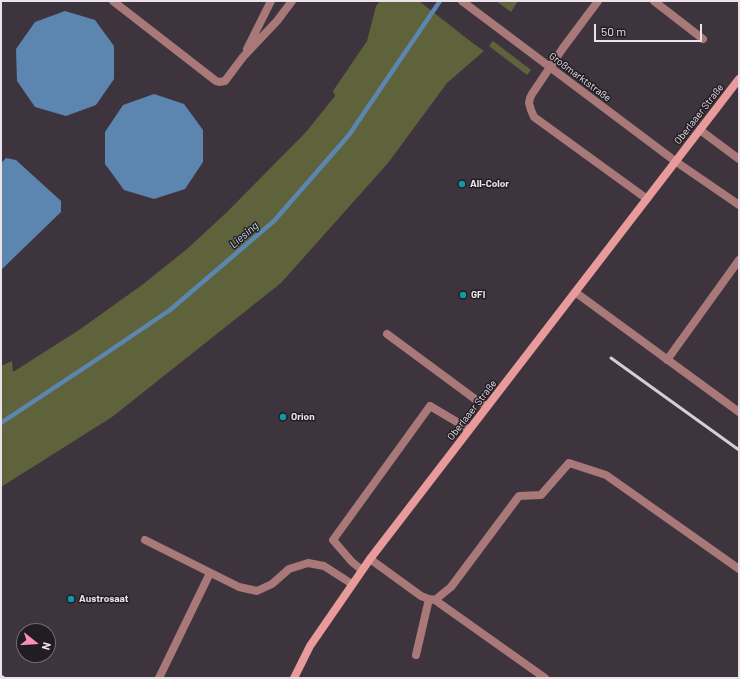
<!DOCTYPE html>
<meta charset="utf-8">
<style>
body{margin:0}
#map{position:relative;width:740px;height:679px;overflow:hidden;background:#3e343e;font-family:Barlow,sans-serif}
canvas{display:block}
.frame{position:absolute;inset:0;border:2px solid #eae4ea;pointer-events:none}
.north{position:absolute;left:16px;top:623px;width:40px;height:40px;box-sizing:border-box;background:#221d22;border:1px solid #726d72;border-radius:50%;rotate:107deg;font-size:11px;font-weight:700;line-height:16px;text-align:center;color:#eae4ea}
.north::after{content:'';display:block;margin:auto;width:14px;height:18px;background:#fe8ebd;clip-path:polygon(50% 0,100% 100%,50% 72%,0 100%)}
.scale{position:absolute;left:594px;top:24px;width:108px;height:18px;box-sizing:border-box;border:2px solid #eae4ea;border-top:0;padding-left:5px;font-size:12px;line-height:14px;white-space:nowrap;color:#eae4ea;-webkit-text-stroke:3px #221d22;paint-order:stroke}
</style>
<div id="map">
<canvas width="740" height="679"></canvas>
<div class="frame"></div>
<div class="north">N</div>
<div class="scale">50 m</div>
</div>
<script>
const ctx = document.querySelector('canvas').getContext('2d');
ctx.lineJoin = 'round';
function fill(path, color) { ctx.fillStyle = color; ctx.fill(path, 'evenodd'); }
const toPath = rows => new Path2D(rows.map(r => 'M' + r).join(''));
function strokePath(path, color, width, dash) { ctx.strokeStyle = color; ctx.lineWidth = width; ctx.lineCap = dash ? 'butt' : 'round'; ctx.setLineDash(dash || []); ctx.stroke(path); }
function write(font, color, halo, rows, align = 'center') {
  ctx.font = font + ' Barlow,sans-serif'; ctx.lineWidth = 3; ctx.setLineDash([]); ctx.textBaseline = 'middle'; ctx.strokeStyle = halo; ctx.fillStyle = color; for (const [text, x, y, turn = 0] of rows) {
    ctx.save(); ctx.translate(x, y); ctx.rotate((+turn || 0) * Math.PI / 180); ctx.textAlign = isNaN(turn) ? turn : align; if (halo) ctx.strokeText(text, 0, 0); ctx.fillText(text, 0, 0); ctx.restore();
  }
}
fill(toPath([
 [380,1,419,1,474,44,484,51,447,83,388,163,281,283,112,417,1,487,1,366,12,361,13,372,79,330,142,285,187,249,226,213,306,132,335,96,333,91,367,41,376,6],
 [496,1,518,1,511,12],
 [493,41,531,70,527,75,489,46]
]), '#5e633c');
fill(toPath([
 [65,11,95,20,114,46,114,79,96,105,66,116,35,107,17,81,16,49,35,22],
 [154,94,184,104,203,130,203,162,185,189,154,199,124,190,105,164,105,132,123,105],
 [6,158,16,160,61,201,61,212,1,270,1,163]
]), '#5c86af');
strokePath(toPath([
 [1,423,102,356,170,310,274,221,349,135,440,1]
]), '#5c86af', 4.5);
strokePath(toPath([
 [113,1,216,81,219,82,225,81,243,57,277,21,292,1],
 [598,1,563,48,532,94,530,98,529,103,531,110,534,117,647,199],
 [654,1,703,39],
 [247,49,271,1],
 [700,130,739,159],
 [675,161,739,205],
 [575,292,739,412],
 [387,334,475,399,487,406],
 [667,360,739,260],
 [145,540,239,587,257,591,272,584,289,569,308,563,324,566,352,584],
 [370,559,421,596,429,599,435,600,545,678],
 [362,570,352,562,333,540,430,406,457,422,469,430],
 [435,600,451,587,519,496,541,495,569,463,606,475,739,569],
 [416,655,429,599],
 [159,678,210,573]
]), '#a97878', 8);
strokePath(toPath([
 [462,1,675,161]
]), '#a97878', 8);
strokePath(toPath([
 [294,678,310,646,370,559,739,79]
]), '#e99b9b', 8);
strokePath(toPath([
 [611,358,739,450],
 [1,676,4,678]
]), '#d5cfd5', 3);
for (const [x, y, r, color] of [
 [462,184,4,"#0f9aa8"],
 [463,295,4,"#0f9aa8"],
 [283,417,4,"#0f9aa8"],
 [71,599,4,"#0f9aa8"]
]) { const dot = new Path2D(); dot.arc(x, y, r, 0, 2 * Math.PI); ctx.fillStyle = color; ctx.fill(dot); strokePath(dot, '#221d22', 1.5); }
write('10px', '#eae4ea', '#221d22', [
 ["Großmarktstraße",580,77,37],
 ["Oberlaaer Straße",699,114,-52],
 ["Oberlaaer Straße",472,410,-52]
]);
write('bold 10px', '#eae4ea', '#221d22', [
 ["All-Color",470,184],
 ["GFI",471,295],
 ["Orion",291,417],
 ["Austrosaat",79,599]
], 'left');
write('italic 11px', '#c5def7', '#221d22', [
 ["Liesing",244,235,-41]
]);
</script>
